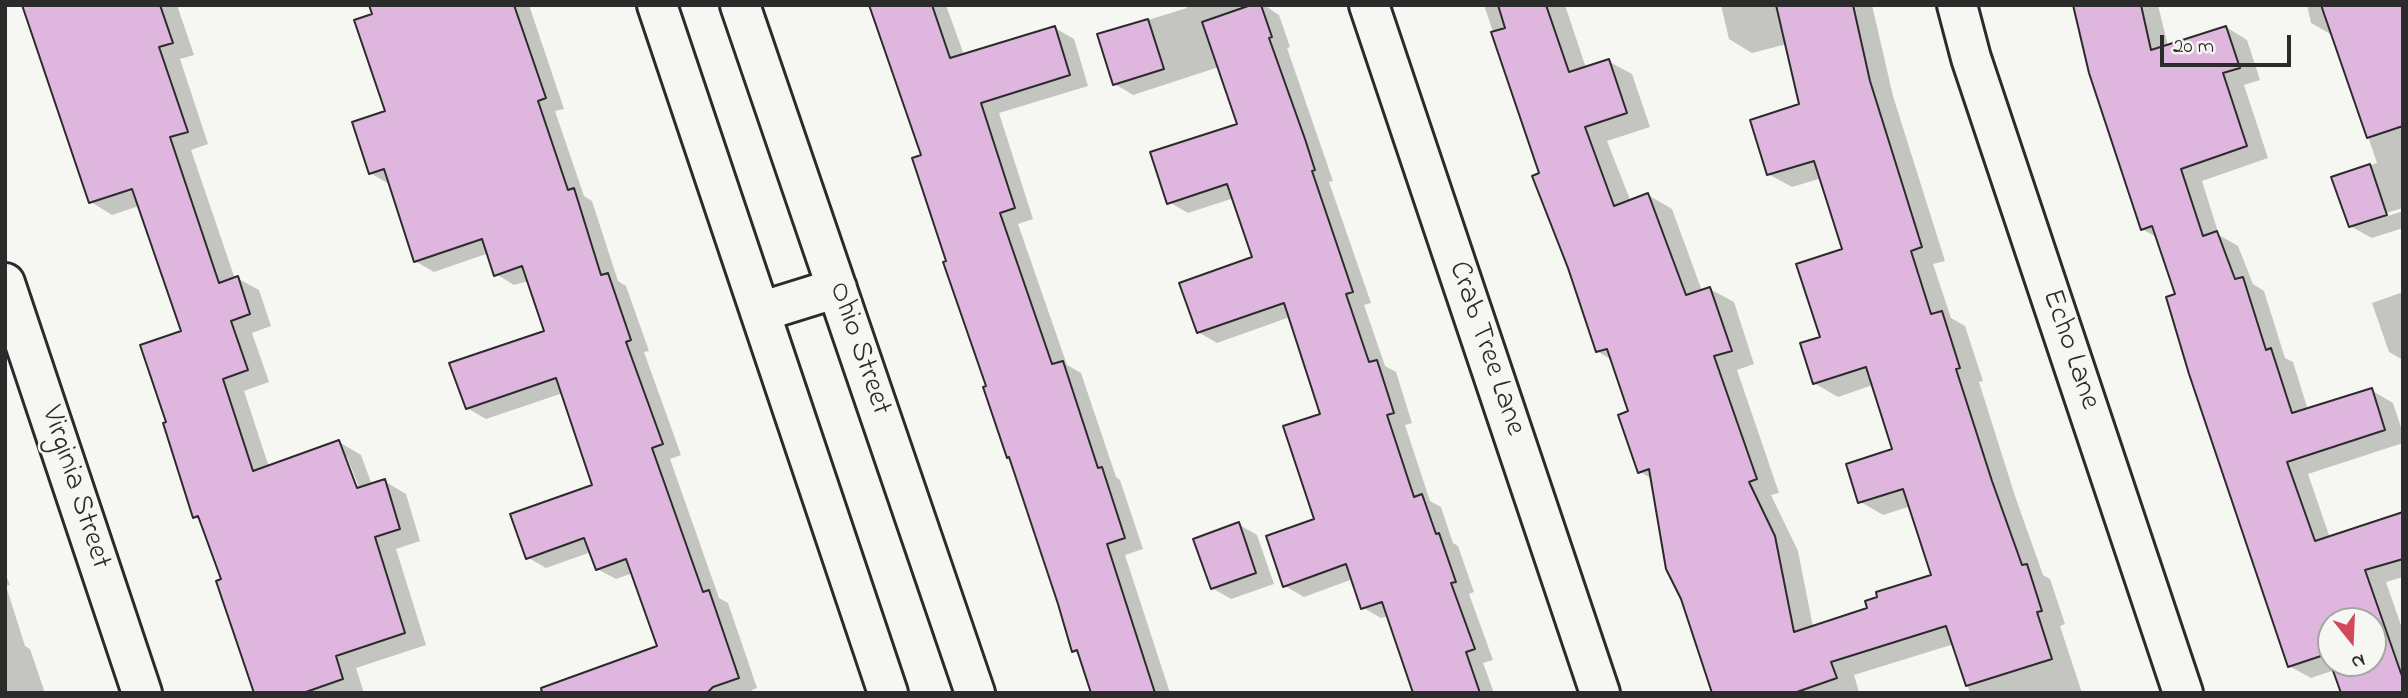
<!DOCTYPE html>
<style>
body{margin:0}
#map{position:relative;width:2408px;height:698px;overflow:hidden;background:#f6f6f2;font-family:"Indie Flower",sans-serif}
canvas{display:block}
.frame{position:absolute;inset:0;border:7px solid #2b2b2b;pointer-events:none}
.north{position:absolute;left:2317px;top:607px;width:70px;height:70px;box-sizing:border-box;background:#f6f6f2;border:2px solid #a5a5a2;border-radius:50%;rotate:162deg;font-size:19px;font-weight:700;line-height:28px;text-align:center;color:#2b2b2b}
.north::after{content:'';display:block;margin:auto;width:24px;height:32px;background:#d1495b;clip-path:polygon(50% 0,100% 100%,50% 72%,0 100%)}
.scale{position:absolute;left:2160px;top:35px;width:131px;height:32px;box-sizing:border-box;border:4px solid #2b2b2b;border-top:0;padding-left:9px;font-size:21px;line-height:24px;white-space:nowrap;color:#2b2b2b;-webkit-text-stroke:5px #f6f6f2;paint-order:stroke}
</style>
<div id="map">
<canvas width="2408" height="698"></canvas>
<div class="frame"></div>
<div class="north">N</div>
<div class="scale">20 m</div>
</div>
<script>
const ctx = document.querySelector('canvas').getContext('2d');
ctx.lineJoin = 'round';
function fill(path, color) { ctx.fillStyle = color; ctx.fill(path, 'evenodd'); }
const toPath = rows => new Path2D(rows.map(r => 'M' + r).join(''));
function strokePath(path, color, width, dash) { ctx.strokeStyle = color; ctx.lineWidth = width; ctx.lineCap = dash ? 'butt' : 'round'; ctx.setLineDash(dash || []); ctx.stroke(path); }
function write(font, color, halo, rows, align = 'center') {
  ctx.font = font + ' "Indie Flower",sans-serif'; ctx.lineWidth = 5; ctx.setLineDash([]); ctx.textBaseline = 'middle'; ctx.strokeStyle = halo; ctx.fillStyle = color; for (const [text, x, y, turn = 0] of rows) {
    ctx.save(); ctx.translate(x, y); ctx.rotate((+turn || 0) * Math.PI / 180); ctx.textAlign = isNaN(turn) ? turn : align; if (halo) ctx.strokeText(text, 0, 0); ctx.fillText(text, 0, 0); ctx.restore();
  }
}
fill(toPath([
 [25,5,177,5,194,55,180,59,208,144,191,150,235,279,237,278,259,290,271,326,252,333,269,382,244,391,269,467,339,442,361,455,372,485,384,481,406,494,420,541,396,549,426,645,356,668,364,693,255,693,223,580,202,521,194,517,168,423,183,332,139,206,112,215,91,202],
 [344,457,347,457,362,495,359,497],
 [371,5,529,5,564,109,555,111,584,196,592,201,618,281,626,286,649,351,644,352,681,455,670,459,719,598,728,603,757,688,752,690,753,693,587,693,581,676,659,647,633,573,616,579,597,569,591,552,546,568,527,557,594,486,563,393,486,419,467,408,547,332,529,281,514,285,496,274,489,253,434,272,415,261,389,184,370,173,387,112],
 [869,5,946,5,964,55,1055,28,1074,39,1088,86,999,113,1033,219,1018,224,1067,365,1081,373,1116,477,1120,480,1143,549,1125,555,1170,693,1093,693,1081,655,1073,651,948,262,924,156],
 [1186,5,1264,5,1279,15,1290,47,1287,48,1333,181,1329,182,1371,303,1364,305,1385,366,1396,372,1412,423,1405,425,1430,501,1441,507,1453,543,1458,546,1474,592,1469,594,1493,660,1483,663,1494,693,1415,693,1388,616,1381,618,1362,607,1353,579,1304,597,1285,586,1316,521,1323,415,1290,317,1217,343,1198,332,1254,258,1234,198,1188,213,1169,202,1239,125,1219,67,1133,95,1115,84,1099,35,1187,8],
 [1484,5,1565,5,1586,68,1608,61,1632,74,1650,127,1607,141,1631,202,1648,195,1672,209,1702,291,1710,289,1734,302,1754,364,1737,370,1779,493,1771,495,1798,551,1813,627,1869,609,1933,576,1911,506,1883,515,1859,501,1895,450,1873,385,1838,397,1814,383,1822,338,1845,250,1822,178,1792,187,1768,174,1802,105,1787,44,1752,53,1729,39,1721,5,1872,5,1893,96,1945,261,1933,264,1951,318,1965,326,1983,381,1979,382,2015,496,2043,575,2050,579,2065,624,2060,626,2082,693,1970,693,1954,644,1854,675,1859,692,1856,693,1714,693,1652,479,1639,471,1630,412,1612,360,1597,351,1534,177,1541,174],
 [2074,5,2158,5,2168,46,2226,27,2247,40,2260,80,2244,85,2268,158,2202,181,2219,235,2238,246,2253,284,2264,291,2285,358,2293,362,2308,410,2371,390,2393,403,2403,433,2403,443,2308,474,2330,538,2403,514,2403,577,2386,582,2403,631,2403,693,2335,670,2311,678,2289,666,2158,238,2142,229],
 [2331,621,2373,621,2373,663,2331,663],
 [2307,5,2403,5,2403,208,2363,220,2363,224,2403,211,2403,228,2372,238,2350,226,2333,178,2377,163,2334,36,2311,23],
 [2403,292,2403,360,2389,352,2372,303],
 [1238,524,1257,535,1274,584,1231,599,1212,588],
 [5,573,10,585,6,586,25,646,30,649,45,693,5,693]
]), '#0003');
const building = toPath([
 [22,5,160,5,173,43,159,47,188,132,170,137,219,283,238,276,250,314,231,321,248,370,223,379,253,471,339,440,357,488,385,479,400,529,375,537,405,633,336,656,343,679,303,693,254,693,216,581,221,579,198,516,193,518,163,423,166,422,140,345,181,331,132,189,89,203,22,5],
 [369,5,514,5,546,98,538,101,568,190,574,188,601,275,608,273,631,340,626,342,663,444,652,448,703,592,709,590,739,678,713,687,708,692,542,693,541,688,657,646,626,559,596,570,584,538,526,559,510,514,592,485,556,378,466,409,449,363,544,331,522,266,494,276,482,239,414,262,384,169,369,174,352,122,385,111,354,20,372,14,369,5],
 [869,5,932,5,950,58,1055,26,1070,75,981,103,1015,208,1000,213,1052,364,1063,361,1098,468,1102,467,1125,538,1107,544,1155,693,1091,693,1077,650,1072,652,1058,604,1009,457,1007,458,983,387,986,386,943,262,946,261,912,158,921,155,869,5],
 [1251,5,1261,5,1272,37,1269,38,1305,139,1315,170,1312,171,1353,292,1346,294,1369,362,1377,360,1394,413,1387,415,1414,497,1422,494,1436,534,1439,533,1456,582,1451,583,1475,649,1466,652,1480,693,1413,693,1382,602,1361,609,1346,564,1283,587,1266,536,1314,519,1283,426,1320,414,1284,303,1197,333,1179,283,1252,257,1227,184,1167,204,1150,152,1237,124,1202,22,1251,5],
 [1498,5,1546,5,1569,72,1609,59,1627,113,1585,127,1614,206,1648,193,1686,295,1710,287,1732,351,1714,356,1757,479,1749,482,1775,536,1794,632,1867,608,1865,601,1877,597,1876,592,1931,575,1903,489,1858,503,1846,464,1892,449,1866,367,1813,384,1800,343,1820,337,1796,264,1842,249,1814,161,1767,175,1750,120,1799,104,1776,5,1853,5,1870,81,1922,247,1911,251,1931,314,1942,311,1960,368,1956,369,1992,481,2022,565,2027,564,2042,611,2037,612,2052,659,1966,686,1946,626,1831,662,1837,678,1794,693,1712,693,1681,599,1666,569,1649,469,1638,473,1618,415,1628,411,1607,349,1596,352,1568,268,1532,176,1539,173,1491,32,1505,28,1498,5],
 [2073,5,2141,5,2151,50,2226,26,2240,68,2223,73,2247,146,2181,169,2203,236,2217,231,2235,279,2243,277,2266,350,2271,348,2292,413,2372,388,2385,430,2287,462,2315,541,2403,512,2403,559,2365,570,2403,679,2403,693,2341,693,2327,654,2288,667,2189,374,2166,297,2175,294,2152,226,2141,230,2089,73,2073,5],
 [2331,621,2373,621,2373,663,2331,663,2331,621],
 [2321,5,2403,5,2403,126,2367,138,2321,5],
 [1148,19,1164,69,1113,85,1097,34,1148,19],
 [2370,164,2387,215,2349,227,2331,177,2370,164],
 [1239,522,1256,573,1211,589,1193,539,1239,522]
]);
fill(building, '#deb6de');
strokePath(building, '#2b2b2b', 2);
const street = toPath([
 [1369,5,1600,693],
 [1957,5,1971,58,2183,693],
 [5,283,142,693]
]);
const secondary = toPath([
 [657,5,888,693],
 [740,5,975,693],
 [760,312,837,288]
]);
strokePath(street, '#2b2b2b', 44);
strokePath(secondary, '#2b2b2b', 44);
strokePath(street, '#f6f6f2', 38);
strokePath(secondary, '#f6f6f2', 38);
write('30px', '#2b2b2b', '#f6f6f2', [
 ["Ohio Street",858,349,71],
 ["Crab Tree Lane",1485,349,71],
 ["Echo Lane",2069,350,71],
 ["Virginia Street",74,488,72]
]);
</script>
